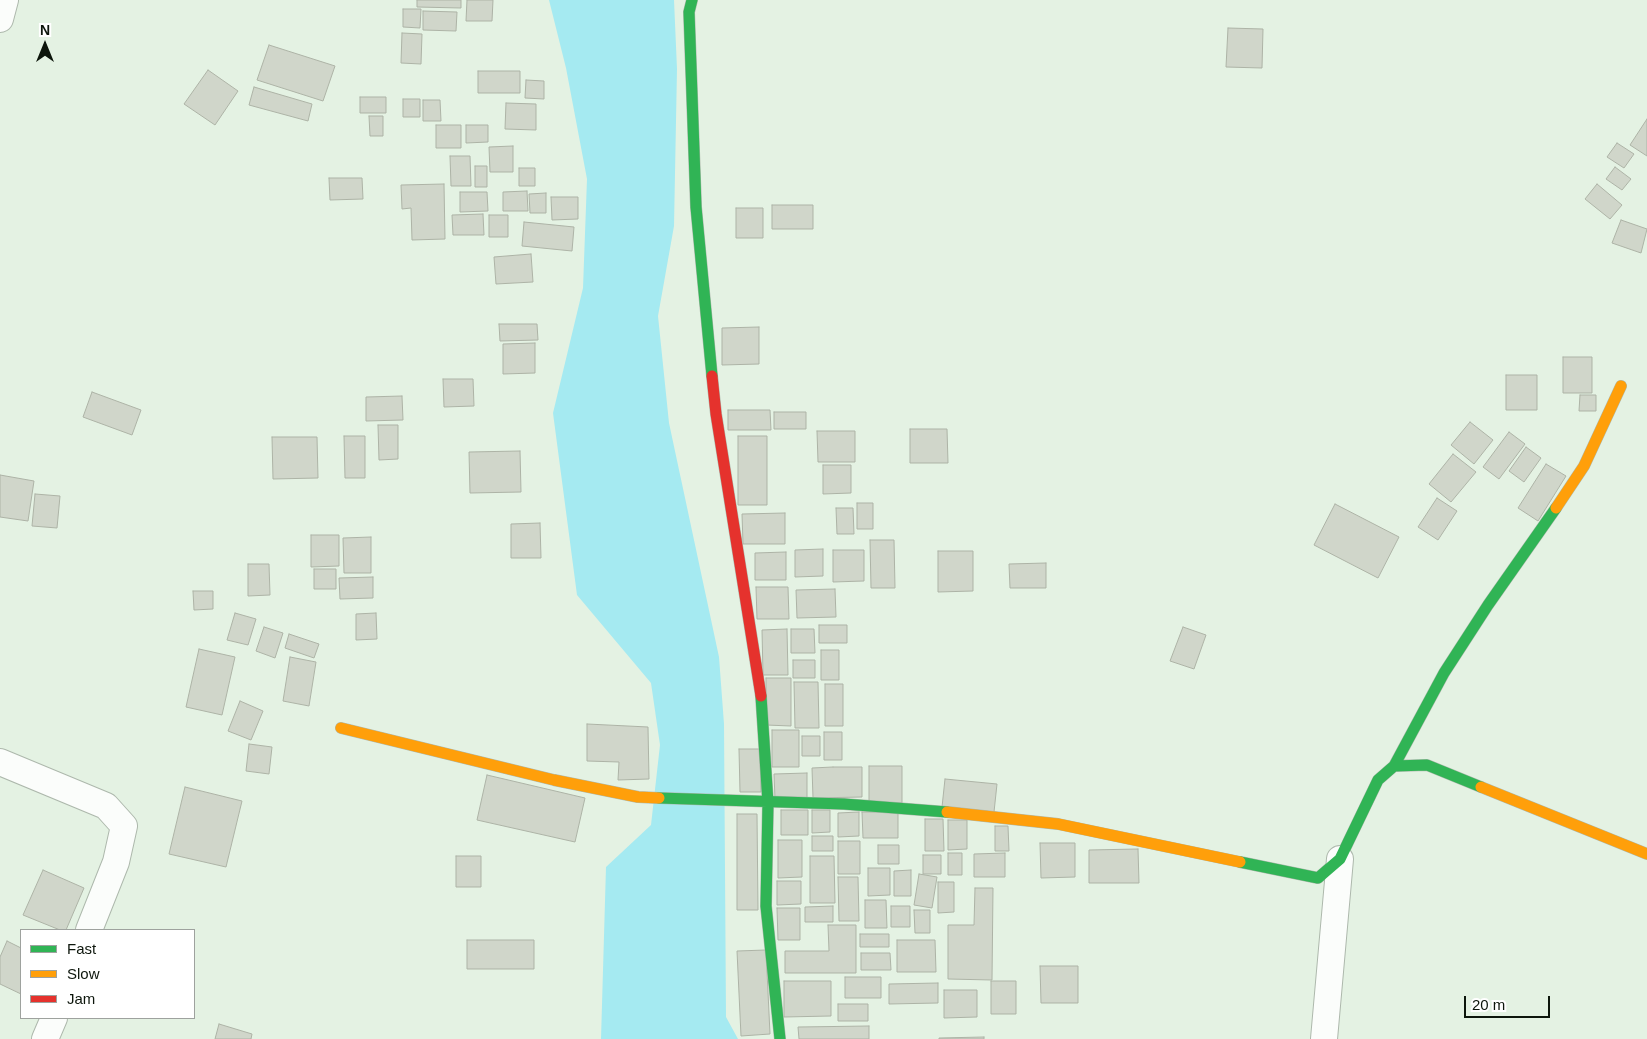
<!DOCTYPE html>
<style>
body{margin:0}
#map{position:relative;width:1647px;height:1039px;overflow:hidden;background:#e4f2e3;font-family:Helvetica,sans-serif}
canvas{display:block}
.legend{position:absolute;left:20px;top:929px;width:175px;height:90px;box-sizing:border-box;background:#fff;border:1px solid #9ea29e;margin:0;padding:6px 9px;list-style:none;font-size:15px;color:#0d160c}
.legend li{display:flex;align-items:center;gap:10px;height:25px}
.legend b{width:25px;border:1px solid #9ea29e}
.north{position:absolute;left:20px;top:20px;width:50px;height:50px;-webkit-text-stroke:4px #fff;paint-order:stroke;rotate:0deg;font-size:14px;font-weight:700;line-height:20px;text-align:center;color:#0d160c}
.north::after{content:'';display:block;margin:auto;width:18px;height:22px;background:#0d160c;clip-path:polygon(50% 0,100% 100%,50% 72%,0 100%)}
.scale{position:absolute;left:1464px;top:996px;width:86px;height:22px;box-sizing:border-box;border:2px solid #0d160c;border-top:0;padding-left:6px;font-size:15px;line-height:18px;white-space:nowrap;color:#0d160c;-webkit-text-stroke:4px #fff;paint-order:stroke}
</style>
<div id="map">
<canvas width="1647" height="1039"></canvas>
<ul class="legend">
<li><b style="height:6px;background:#30b455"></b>Fast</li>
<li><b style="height:6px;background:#ff9f0a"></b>Slow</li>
<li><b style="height:6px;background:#e5322d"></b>Jam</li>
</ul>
<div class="north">N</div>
<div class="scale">20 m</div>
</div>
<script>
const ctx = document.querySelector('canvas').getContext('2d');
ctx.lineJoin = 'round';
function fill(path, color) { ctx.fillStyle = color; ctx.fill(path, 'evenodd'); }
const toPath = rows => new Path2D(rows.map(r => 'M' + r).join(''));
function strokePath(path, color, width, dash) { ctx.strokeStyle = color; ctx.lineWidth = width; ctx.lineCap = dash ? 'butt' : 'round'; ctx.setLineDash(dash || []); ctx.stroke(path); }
fill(toPath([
 [549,0,674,0,677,69,674,226,658,316,669,423,719,657,724,724,726,1017,738,1039,601,1039,606,867,651,825,660,745,651,683,577,595,553,413,583,288,587,179,566,68]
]), '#a5eaf1');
const building = toPath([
 [417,0,461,0,461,8,417,7,417,0],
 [467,0,493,0,492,21,466,21,467,0],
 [403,9,421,9,420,28,403,27,403,9],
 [423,11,457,12,456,31,423,30,423,11],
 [1228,28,1263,29,1262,68,1226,67,1228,28],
 [402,33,422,34,421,64,401,63,402,33],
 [269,45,335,66,323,101,257,80,269,45],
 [208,70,238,91,215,125,184,104,208,70],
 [478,71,520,71,520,93,478,93,478,71],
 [526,80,544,81,544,99,525,98,526,80],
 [254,87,312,104,308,121,249,105,254,87],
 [360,97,386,97,386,113,360,113,360,97],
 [403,99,420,99,420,117,403,117,403,99],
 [423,100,440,100,441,121,423,121,423,100],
 [506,103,536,104,536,130,505,129,506,103],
 [369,116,383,116,383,136,370,136,369,116],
 [1647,119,1647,156,1630,145,1647,119],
 [436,125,461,125,461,148,436,148,436,125],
 [466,125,488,125,488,142,466,143,466,125],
 [1617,143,1634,154,1624,168,1607,157,1617,143],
 [513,146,513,172,490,172,489,147,513,146],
 [450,156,470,156,471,186,451,186,450,156],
 [475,166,487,166,487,187,475,187,475,166],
 [1615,167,1631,179,1622,190,1606,179,1615,167],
 [519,168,535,168,535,186,519,186,519,168],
 [329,178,362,178,363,199,330,200,329,178],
 [444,184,445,239,412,240,411,208,402,209,401,185,444,184],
 [1597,184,1622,205,1610,219,1585,199,1597,184],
 [527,191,528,211,503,211,503,192,527,191],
 [460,192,487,192,488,211,460,212,460,192],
 [546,193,546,213,530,213,529,194,546,193],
 [551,197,578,197,578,219,552,220,551,197],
 [772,205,813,205,813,229,772,229,772,205],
 [736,208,763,208,763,238,736,238,736,208],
 [483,214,484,235,453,235,452,215,483,214],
 [489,215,508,215,508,237,489,237,489,215],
 [1621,220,1647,229,1641,253,1612,243,1621,220],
 [524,222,574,227,572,251,522,246,524,222],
 [531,254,533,282,496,284,494,257,531,254],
 [499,324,537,324,538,340,500,341,499,324],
 [759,327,759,364,722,365,722,328,759,327],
 [535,343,535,373,503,374,503,344,535,343],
 [1563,357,1592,357,1592,393,1563,393,1563,357],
 [1506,375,1537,375,1537,410,1506,410,1506,375],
 [443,379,473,379,474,406,444,407,443,379],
 [92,392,141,410,132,435,83,417,92,392],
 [1580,395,1596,395,1596,411,1579,411,1580,395],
 [402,396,403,420,366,421,366,397,402,396],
 [728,410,770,410,771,430,728,430,728,410],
 [774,412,806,412,806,429,774,429,774,412],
 [1470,422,1493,440,1474,464,1451,445,1470,422],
 [378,425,398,425,398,459,379,460,378,425],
 [910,429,947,429,948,463,910,463,910,429],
 [817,431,855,431,855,462,818,462,817,431],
 [1509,432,1525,444,1499,479,1483,467,1509,432],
 [344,436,365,436,365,478,345,478,344,436],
 [738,436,767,436,767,505,738,505,738,436],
 [272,437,317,437,318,478,273,479,272,437],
 [1526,447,1541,458,1524,482,1509,471,1526,447],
 [520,451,521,492,470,493,469,452,520,451],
 [1453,454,1476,472,1451,502,1429,484,1453,454],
 [1546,464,1566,476,1538,521,1518,508,1546,464],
 [823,465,851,465,851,493,823,494,823,465],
 [0,475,34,481,28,521,0,517,0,475],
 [35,494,60,496,57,528,32,526,35,494],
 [1437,498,1457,511,1438,540,1418,527,1437,498],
 [857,503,873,503,873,529,857,529,857,503],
 [1335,504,1399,537,1378,578,1314,545,1335,504],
 [836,508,853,508,854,534,837,534,836,508],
 [785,513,785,544,743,544,742,514,785,513],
 [540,523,541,558,511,558,511,524,540,523],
 [311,535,339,535,339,566,311,567,311,535],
 [371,537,371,573,344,573,343,538,371,537],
 [870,540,894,540,895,588,871,588,870,540],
 [823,549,823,576,795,577,795,550,823,549],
 [833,550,864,550,864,581,833,582,833,550],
 [938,551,973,551,973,591,938,592,938,551],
 [786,552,786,580,755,580,755,553,786,552],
 [1046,563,1046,588,1010,588,1009,564,1046,563],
 [248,564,269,564,270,595,248,596,248,564],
 [314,569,336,569,336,589,314,589,314,569],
 [373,577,373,598,340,599,339,578,373,577],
 [756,587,788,587,789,619,757,619,756,587],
 [835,589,836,617,797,618,796,590,835,589],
 [193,591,213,591,213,609,194,610,193,591],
 [235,613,256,619,248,645,227,640,235,613],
 [376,613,377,639,356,640,356,614,376,613],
 [819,625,847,625,847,643,819,643,819,625],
 [264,627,283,633,275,658,256,651,264,627],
 [1183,627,1206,635,1194,669,1170,661,1183,627],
 [787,629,788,675,763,675,762,630,787,629],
 [791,629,814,629,815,653,791,653,791,629],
 [289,634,319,644,314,658,285,648,289,634],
 [199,649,235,657,222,715,186,707,199,649],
 [821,650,839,650,839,680,821,680,821,650],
 [290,657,316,662,309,706,283,701,290,657],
 [793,660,815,660,815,678,793,678,793,660],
 [766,678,791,678,791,726,766,725,766,678],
 [794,682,818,682,819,728,795,728,794,682],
 [825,684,843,684,843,726,825,726,825,684],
 [240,701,263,711,251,740,228,731,240,701],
 [587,724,648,727,649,779,618,780,619,762,587,761,587,724],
 [772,730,799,730,799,767,772,767,772,730],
 [824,732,842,732,842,760,824,760,824,732],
 [802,736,820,736,820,756,802,756,802,736],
 [249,744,272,747,269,774,246,771,249,744],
 [739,749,760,749,761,792,740,792,739,749],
 [869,766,902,766,902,803,869,803,869,766],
 [833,767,862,767,862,797,813,798,812,768,833,767],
 [807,773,807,798,775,799,774,774,807,773],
 [487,775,585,798,575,842,477,820,487,775],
 [945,779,997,784,994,812,942,807,945,779],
 [185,787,242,801,226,867,169,854,185,787],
 [781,810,808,810,808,835,781,835,781,810],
 [812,810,830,810,830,832,812,833,812,810],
 [859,812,859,836,838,837,838,813,859,812],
 [862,812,898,812,898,838,863,838,862,812],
 [737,814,757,814,758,910,737,910,737,814],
 [925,819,943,819,944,851,925,851,925,819],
 [948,820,967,820,967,849,948,850,948,820],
 [995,826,1008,826,1009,851,995,851,995,826],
 [812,836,833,836,833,851,812,851,812,836],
 [778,840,802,840,802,877,778,878,778,840],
 [838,841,860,841,860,874,838,874,838,841],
 [1040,843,1075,843,1075,877,1041,878,1040,843],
 [878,845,899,845,899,864,878,864,878,845],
 [1138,849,1139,883,1089,883,1089,850,1138,849],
 [948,853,962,853,962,875,948,875,948,853],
 [1005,853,1005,877,974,877,974,854,1005,853],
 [923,855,941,855,941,874,923,874,923,855],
 [456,856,481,856,481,887,456,887,456,856],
 [810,856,834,856,835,903,810,903,810,856],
 [868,868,890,868,890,895,868,896,868,868],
 [43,870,84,888,66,930,60,930,23,915,43,870],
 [911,870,911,896,894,896,894,871,911,870],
 [919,874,937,877,932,908,914,905,919,874],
 [838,877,858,877,859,921,839,921,838,877],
 [777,881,801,881,801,904,777,905,777,881],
 [938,882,954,882,954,912,938,913,938,882],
 [975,888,993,888,992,980,948,979,948,925,974,925,975,888],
 [865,900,886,900,887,928,865,928,865,900],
 [833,906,833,922,805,922,805,907,833,906],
 [891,906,910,906,910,927,891,927,891,906],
 [777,908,800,908,800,940,778,940,777,908],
 [914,910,930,910,930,933,915,933,914,910],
 [828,925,856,925,856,973,785,973,785,951,829,951,828,925],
 [860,934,889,934,889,947,860,947,860,934],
 [467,940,534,940,534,969,467,969,467,940],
 [897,940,935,940,936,972,897,972,897,940],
 [7,941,21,948,21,994,0,984,0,957,7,941],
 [766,950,770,1034,741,1036,737,951,766,950],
 [861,953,890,953,891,970,861,970,861,953],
 [1040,966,1078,966,1078,1003,1041,1003,1040,966],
 [845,977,881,977,881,998,845,998,845,977],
 [784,981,831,981,831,1016,784,1017,784,981],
 [991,981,1016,981,1016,1014,991,1014,991,981],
 [938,983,938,1003,889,1004,889,984,938,983],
 [944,990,977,990,977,1017,944,1018,944,990],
 [838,1004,868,1004,868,1021,838,1021,838,1004],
 [219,1024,252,1034,251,1039,215,1039,219,1024],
 [869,1026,869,1039,799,1039,798,1027,869,1026],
 [984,1037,984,1039,939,1039,939,1038,984,1037]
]);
fill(building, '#d0d6ca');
strokePath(building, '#adb3a6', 1);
const street = toPath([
 [0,19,5,0],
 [0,762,106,806,124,826,116,862,89,930],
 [45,1039,54,1018],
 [1324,1039,1340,859]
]);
const fast = toPath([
 [692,0,689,12,696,207,712,376],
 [761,696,768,803,766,906,780,1039],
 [1394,766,1444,673,1488,605,1556,508],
 [659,798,844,804,947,812],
 [1240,862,1318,878,1340,859,1378,780,1394,766,1427,765,1481,787]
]);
const slow = toPath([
 [1556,508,1584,466,1621,386],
 [341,728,554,780,638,797,659,798],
 [1481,787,1647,854],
 [947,812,1058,824,1240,862]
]);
const jam = toPath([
 [712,376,716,414,761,696]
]);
strokePath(street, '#adb8ac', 28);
strokePath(fast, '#adb8ac', 12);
strokePath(slow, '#adb8ac', 12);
strokePath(jam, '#adb8ac', 12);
strokePath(street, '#fbfdfb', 26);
strokePath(fast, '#30b455', 11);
strokePath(slow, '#ff9f0a', 11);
strokePath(jam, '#e5322d', 11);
</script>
